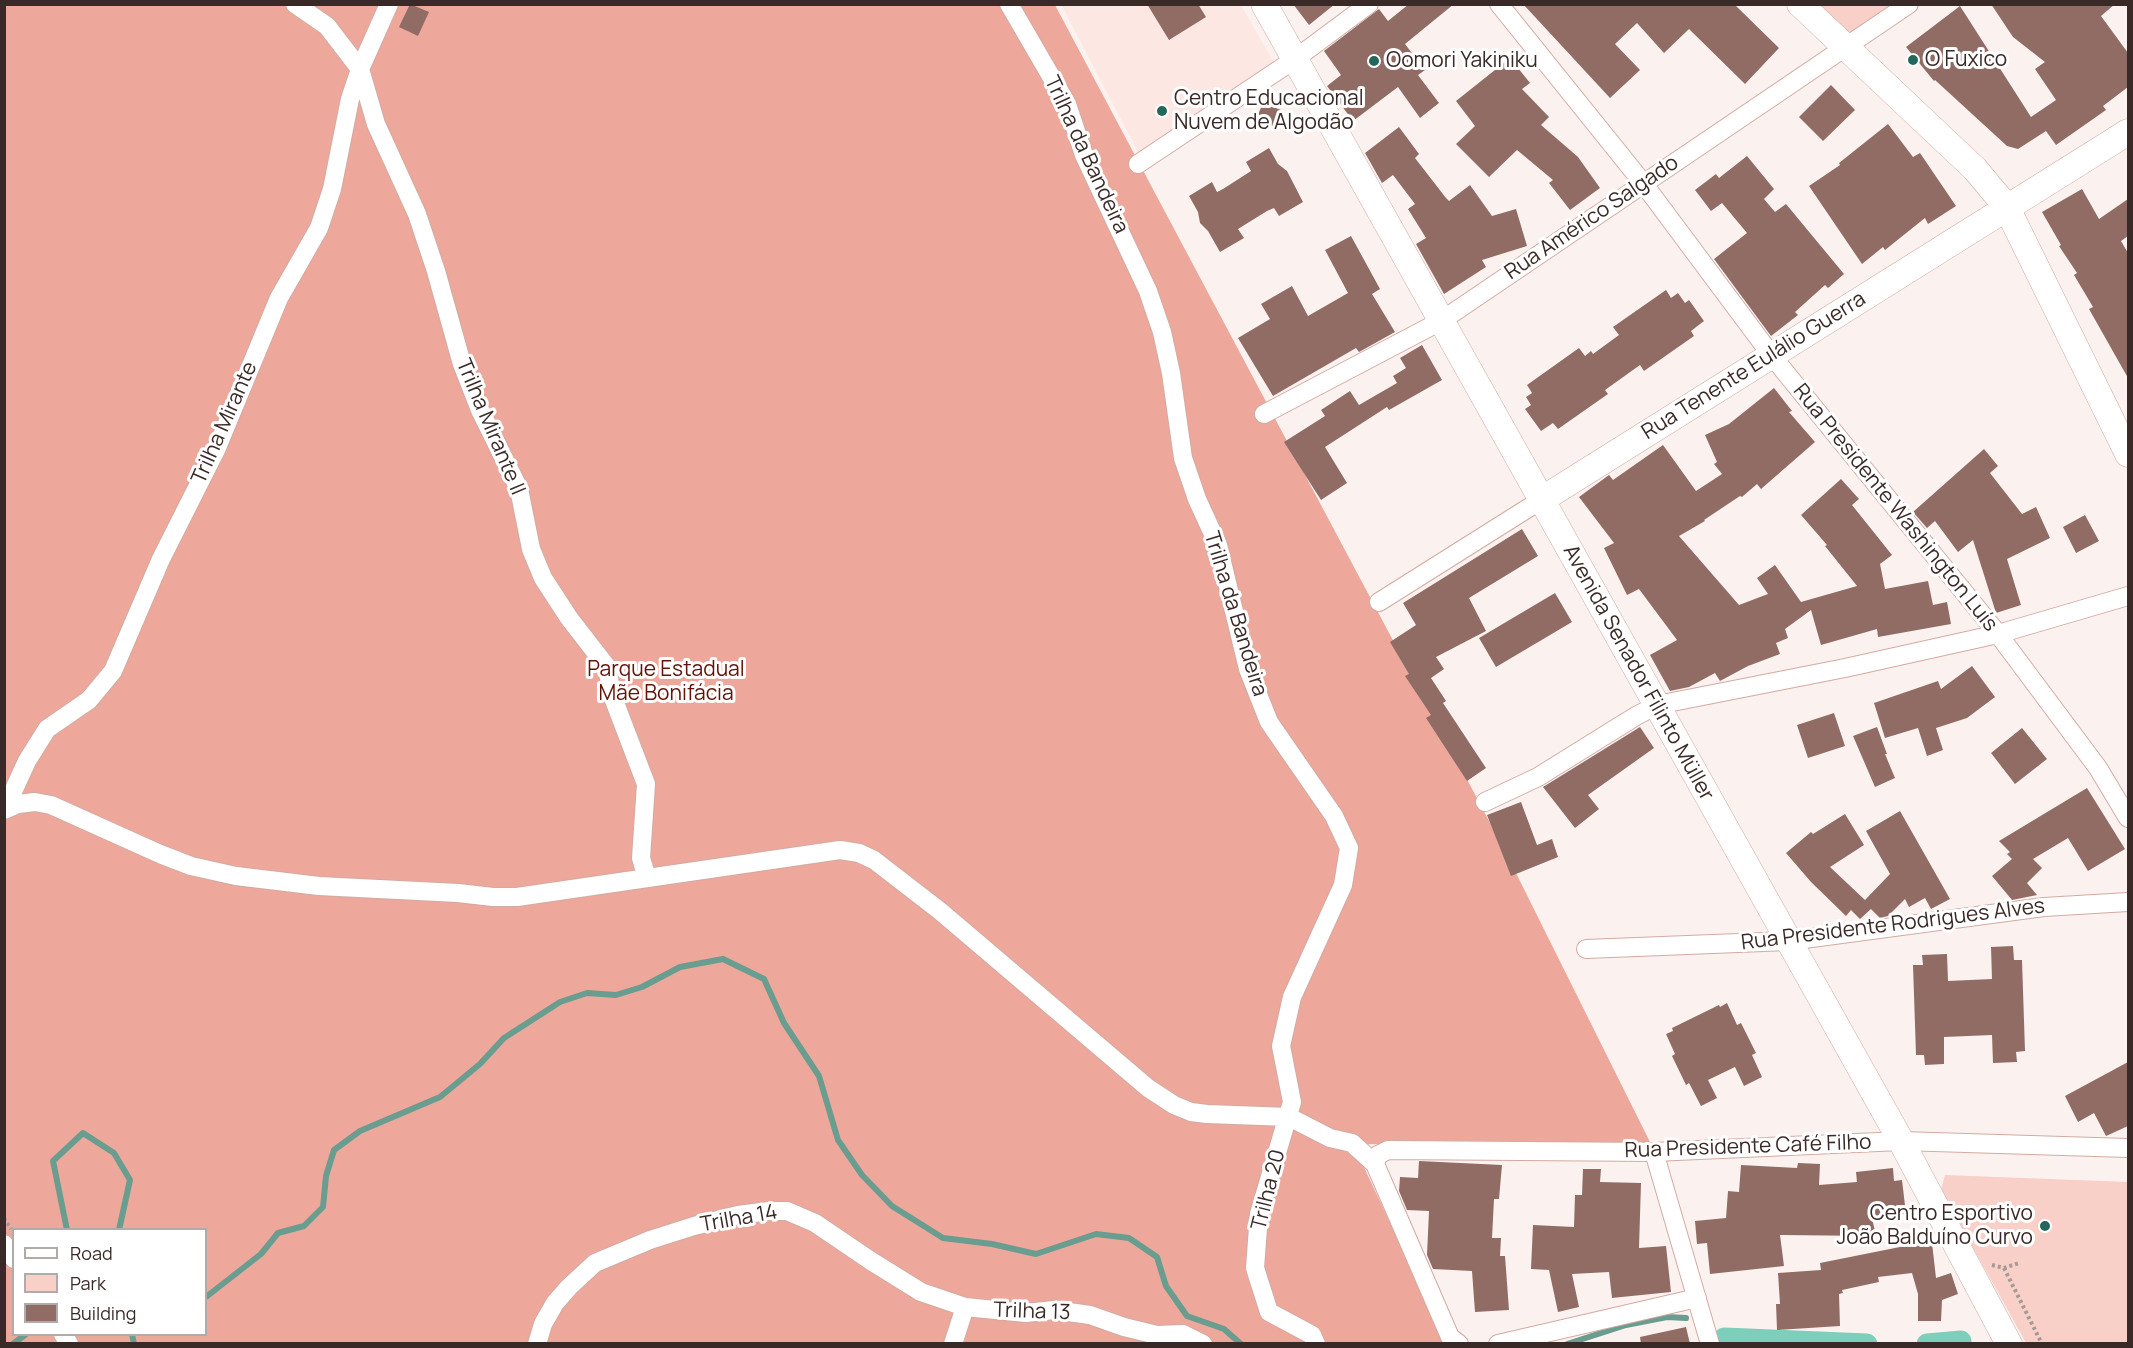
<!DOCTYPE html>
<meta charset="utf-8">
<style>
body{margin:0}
#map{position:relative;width:2133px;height:1348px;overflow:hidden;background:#fbf2f0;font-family:Manrope,sans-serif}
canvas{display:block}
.frame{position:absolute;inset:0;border:6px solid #3a2a27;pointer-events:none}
.legend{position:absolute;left:12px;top:1228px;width:195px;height:108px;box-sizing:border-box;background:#fff;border:2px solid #b0aaa9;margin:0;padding:8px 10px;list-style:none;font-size:18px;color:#3a2a27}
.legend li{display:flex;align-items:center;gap:12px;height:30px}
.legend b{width:30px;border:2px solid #b0aaa9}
</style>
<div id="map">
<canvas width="2133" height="1348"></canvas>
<div class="frame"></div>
<ul class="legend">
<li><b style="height:8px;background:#fff"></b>Road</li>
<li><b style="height:16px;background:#f8d0c8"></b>Park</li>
<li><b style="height:16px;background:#916c65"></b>Building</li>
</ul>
</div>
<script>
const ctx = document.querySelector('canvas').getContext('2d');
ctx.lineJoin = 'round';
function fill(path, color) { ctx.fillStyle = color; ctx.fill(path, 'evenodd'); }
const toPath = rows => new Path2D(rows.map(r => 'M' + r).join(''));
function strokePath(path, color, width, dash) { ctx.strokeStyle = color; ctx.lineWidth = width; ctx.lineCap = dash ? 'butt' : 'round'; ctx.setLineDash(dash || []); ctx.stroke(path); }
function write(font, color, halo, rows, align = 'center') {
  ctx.font = font + ' Manrope,sans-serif'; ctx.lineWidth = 6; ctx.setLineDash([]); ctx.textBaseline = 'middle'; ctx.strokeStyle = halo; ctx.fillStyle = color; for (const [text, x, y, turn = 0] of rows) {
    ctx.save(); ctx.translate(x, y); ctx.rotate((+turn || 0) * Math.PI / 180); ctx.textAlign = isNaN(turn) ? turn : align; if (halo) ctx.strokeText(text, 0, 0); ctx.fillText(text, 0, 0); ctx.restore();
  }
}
fill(toPath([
 [1065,4,1241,5,1277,68,1139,154,1062,6]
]), '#fce7e3');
fill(toPath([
 [1816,5,1897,5,1857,34,1849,33],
 [1945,1175,2128,1182,2128,1343,2026,1343,1941,1190]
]), '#f8d0c8');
fill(toPath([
 [5,5,1055,5,1504,849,1652,1146,1353,1144,1447,1343,5,1344],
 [14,1230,206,1230,206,1334,14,1334]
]), '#eda89b');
strokePath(toPath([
 [67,1230,53,1161,83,1133,114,1153,130,1180,119,1230],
 [206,1297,261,1254,278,1233,304,1226,323,1207,326,1176,334,1150,360,1131,440,1097,480,1064,504,1038,560,1002,587,993,616,995,642,987,680,967,723,959,764,979,784,1023,819,1076,838,1140,862,1175,892,1206,943,1238,992,1244,1036,1254,1096,1234,1129,1238,1157,1257,1166,1286,1187,1316,1224,1329,1241,1344],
 [132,1334,134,1344],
 [13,1344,26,1334],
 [1567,1344,1626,1325,1667,1317,1686,1318]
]), '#699d8f', 6);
strokePath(toPath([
 [1724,1338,1867,1344],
 [1927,1344,1961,1341]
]), '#7dcebb', 21);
fill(toPath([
 [410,4,429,12,418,36,399,27],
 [1147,4,1198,4,1206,17,1169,40],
 [1293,4,1335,4,1309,25],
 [1409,4,1454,4,1405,44,1425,70,1418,75,1439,103,1420,118,1398,87,1353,121,1327,86,1341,75,1324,51,1379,9,1388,21],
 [1523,4,1734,4,1779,48,1745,84,1689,29,1664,53,1637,23,1615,44,1640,70,1610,98],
 [1991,4,2115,4,2101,16,2128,53,2128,87,2103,106,2106,110,2056,145,2046,131,2018,149,2007,146,1935,80,1934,81,1906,47,1960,6,2031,117,2056,100,2035,69,2045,62,2013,37],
 [1510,58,1530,83,1522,89,1549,117,1541,125,1578,157,1600,188,1570,210,1549,183,1553,180,1517,150,1489,177,1456,144,1475,126,1456,101],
 [1831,85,1855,110,1823,141,1799,117],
 [1263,103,1281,110,1274,127,1256,119],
 [1888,124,1913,157,1920,153,1956,206,1928,224,1925,218,1885,250,1883,247,1862,264,1809,186,1840,165,1839,163],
 [1399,127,1419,154,1415,158,1446,198,1449,201,1470,185,1492,216,1516,209,1527,246,1482,260,1486,267,1444,294,1416,244,1426,238,1408,209,1415,204,1393,175,1382,183,1365,153],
 [1269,148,1278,164,1287,171,1303,202,1279,216,1274,208,1267,211,1238,229,1244,238,1220,252,1208,231,1200,223,1198,212,1189,196,1212,182,1217,192,1223,189,1251,171,1246,162],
 [1747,156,1774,189,1764,199,1775,212,1786,204,1844,274,1828,288,1825,285,1795,312,1798,315,1771,336,1714,259,1747,233,1722,203,1711,211,1695,190,1716,174,1719,178],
 [2082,189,2099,219,2128,199,2128,236,2121,241,2128,253,2128,378,2089,309,2093,307,2074,275,2077,273,2059,246,2061,245,2042,212],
 [1351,236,1380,289,1372,294,1395,332,1359,352,1356,348,1273,396,1238,338,1270,319,1261,304,1292,286,1308,316,1348,293,1325,250],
 [1666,290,1671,298,1678,293,1685,303,1689,300,1704,321,1691,331,1694,336,1644,371,1640,365,1605,390,1608,394,1558,429,1553,423,1541,431,1525,409,1531,405,1526,397,1532,393,1527,385,1579,348,1585,356,1591,351,1593,354,1619,335,1613,327],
 [1422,345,1442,380,1389,410,1387,407,1325,447,1347,483,1321,500,1284,442,1325,416,1321,410,1350,391,1359,405,1397,383,1393,376,1406,368,1400,358],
 [1774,388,1792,411,1789,412,1815,442,1761,489,1757,484,1742,497,1740,496,1704,520,1705,521,1679,536,1739,605,1768,594,1757,578,1775,565,1801,602,1857,586,1825,546,1827,545,1801,515,1841,479,1859,499,1852,505,1892,555,1880,564,1885,589,1928,581,1933,605,1947,602,1951,624,1878,637,1877,629,1821,645,1811,610,1785,629,1788,638,1776,643,1780,654,1748,666,1720,681,1715,673,1689,687,1670,691,1650,655,1677,640,1639,589,1627,595,1604,548,1614,543,1579,497,1609,475,1613,480,1663,445,1696,491,1722,474,1714,464,1717,462,1705,435,1729,424],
 [1984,449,1998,466,1990,473,2022,514,2036,507,2050,538,2007,559,2021,605,1996,613,1973,540,1958,552,1935,521,1927,528,1913,512],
 [2085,515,2099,541,2076,553,2063,527],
 [1522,529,1538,556,1469,598,1486,631,1436,657,1444,669,1431,678,1446,701,1443,703,1486,768,1467,781,1426,718,1431,715,1405,676,1409,674,1390,642,1416,625,1403,603],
 [1555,593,1572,622,1496,667,1479,638],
 [1972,666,1995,697,1967,718,1936,728,1943,750,1927,756,1918,728,1885,738,1874,703,1938,681,1941,689],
 [1834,713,1845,746,1808,758,1797,725],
 [1640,727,1654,748,1588,795,1599,809,1575,828,1543,787],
 [1877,727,1887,754,1885,754,1895,778,1875,787,1853,736],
 [2022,728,2047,759,2015,784,1991,753],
 [2087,788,2125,849,2088,871,2068,838,2033,859,2042,868,2027,883,2037,895,2012,900,1992,876,2012,859,2007,854,2010,852,1999,841],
 [1521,802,1537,845,1552,839,1558,857,1511,876,1487,815],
 [1900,811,1950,899,1931,909,1925,898,1909,907,1905,899,1888,916,1880,918,1871,909,1860,919,1851,910,1846,916,1811,882,1786,853,1811,832,1813,834,1845,814,1864,845,1830,867,1865,900,1890,874,1866,831],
 [2013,946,2014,960,2022,960,2025,1051,2016,1052,2017,1062,1993,1063,1992,1035,1944,1037,1944,1064,1925,1065,1924,1055,1916,1055,1913,965,1923,965,1922,955,1947,954,1948,981,1992,979,1991,947],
 [1727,1003,1737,1025,1741,1023,1756,1053,1752,1055,1762,1077,1744,1086,1735,1067,1708,1080,1717,1098,1701,1106,1689,1083,1686,1085,1672,1056,1675,1054,1666,1034,1673,1031,1672,1028,1719,1005,1720,1007],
 [2128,1062,2128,1126,2106,1136,2094,1113,2078,1122,2065,1096],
 [1419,1161,1502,1165,1499,1199,1494,1199,1492,1238,1501,1238,1500,1256,1505,1256,1509,1310,1475,1312,1472,1271,1433,1269,1427,1255,1429,1211,1407,1210,1399,1191,1400,1177,1418,1178],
 [1798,1163,1820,1164,1819,1185,1857,1182,1856,1172,1893,1168,1894,1181,1902,1180,1906,1214,1872,1218,1876,1236,1780,1235,1784,1266,1710,1274,1707,1243,1697,1244,1695,1221,1726,1218,1728,1191,1739,1192,1741,1165,1797,1168],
 [1583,1169,1601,1169,1600,1182,1641,1183,1639,1248,1666,1246,1671,1292,1612,1298,1609,1272,1572,1274,1579,1307,1558,1312,1549,1270,1531,1269,1533,1225,1574,1227,1575,1195,1582,1195],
 [1932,1243,1936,1278,1951,1273,1958,1294,1942,1300,1941,1321,1918,1321,1918,1294,1912,1273,1878,1277,1879,1282,1842,1290,1843,1293,1839,1294,1840,1326,1777,1330,1776,1304,1780,1304,1778,1273,1821,1270,1820,1263,1905,1246],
 [1686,1327,1690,1344,1641,1344,1640,1337]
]), '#916c65');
const street = toPath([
 [295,4,327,26,360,69,376,124,417,214,436,271,462,364,480,410,519,489,531,549,543,578,569,618,607,667,612,695,646,784,641,858,647,878],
 [1009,4,1067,104,1084,155,1148,291,1162,332,1171,373,1183,458,1197,499,1218,545,1248,669,1269,722,1334,816,1349,848,1343,885,1292,997,1281,1046,1292,1102,1259,1214,1255,1268,1269,1312,1312,1335,1316,1344],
 [1499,4,1643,183,1772,356,1998,634,2098,768,2128,818],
 [1138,164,1295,59,1369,4],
 [1264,414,1441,321,1909,4],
 [1379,602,1541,500],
 [1485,802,1538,777,1636,716,1657,705,1845,668,1998,634,2128,596],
 [5,809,27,761,47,729,89,700,113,671,161,559,216,450,279,298,319,228,332,189,350,99,360,69,389,4],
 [4,810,18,804,35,802,51,805,160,854,191,866,236,876,319,886,458,893,493,897,517,897,840,850,859,853,874,860,940,911,1148,1088,1174,1105,1191,1112,1207,1114,1289,1117,1330,1138,1352,1143,1375,1164,1450,1337,1459,1344],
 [1586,949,1789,941,2044,907,2128,902],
 [1654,1152,1710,1344],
 [1375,1164,1378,1155,1388,1150,1654,1152,1901,1141,2128,1148],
 [4,1244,14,1259],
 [63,1334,69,1344],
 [537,1344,543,1324,555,1303,569,1287,595,1263,650,1240,694,1226,738,1215,769,1211,787,1211,815,1223,871,1261,921,1292,965,1307,1026,1313,1054,1310,1090,1315,1124,1327,1157,1335,1183,1334,1203,1344],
 [953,1344,965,1307],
 [1498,1344,1697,1298]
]);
const secondary = toPath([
 [1264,4,1901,1141,2009,1344],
 [1800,4,1975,169,2006,206,2128,454],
 [1541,500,2128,132]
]);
strokePath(street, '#d3aaa2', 20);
strokePath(secondary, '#d3aaa2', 27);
strokePath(toPath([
 [4,1218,11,1229],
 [1992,1265,2004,1268,2019,1263],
 [2004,1268,2042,1344]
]), '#a69a98', 4, [3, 3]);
strokePath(street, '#fff', 18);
strokePath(secondary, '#fff', 26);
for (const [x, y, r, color] of [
 [1913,60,6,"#22675a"],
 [1374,61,6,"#22675a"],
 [1162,111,6,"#22675a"],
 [2045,1226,6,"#22675a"]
]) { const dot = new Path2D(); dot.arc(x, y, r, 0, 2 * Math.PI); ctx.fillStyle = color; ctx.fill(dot); strokePath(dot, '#fff', 2); }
write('21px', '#3a2a27', '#fff', [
 ["O Fuxico",1925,60],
 ["Oomori Yakiniku",1386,61],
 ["Centro Educacional",1174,99],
 ["Nuvem de Algodão",1174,123],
 ["Centro Esportivo",2033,1214,"right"],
 ["João Balduíno Curvo",2033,1238,"right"]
], 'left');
write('21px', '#3a2a27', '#fff', [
 ["Trilha da Bandeira",1086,155,65],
 ["Rua Américo Salgado",1592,218,-34],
 ["Rua Tenente Eulálio Guerra",1754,366,-32],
 ["Trilha Mirante",225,423,-66],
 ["Trilha Mirante II",490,427,67],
 ["Rua Presidente Washington Luís",1895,508,51],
 ["Trilha da Bandeira",1235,614,73],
 ["Avenida Senador Filinto Müller",1638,673,61],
 ["Rua Presidente Rodrigues Alves",1893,925,-7],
 ["Rua Presidente Café Filho",1748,1147,-2],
 ["Trilha 20",1269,1190,-76],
 ["Trilha 14",739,1219,-10],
 ["Trilha 13",1032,1312,2]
]);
write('21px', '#621308', '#fff', [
 ["Parque Estadual",666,670],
 ["Mãe Bonifácia",666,694]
]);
</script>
